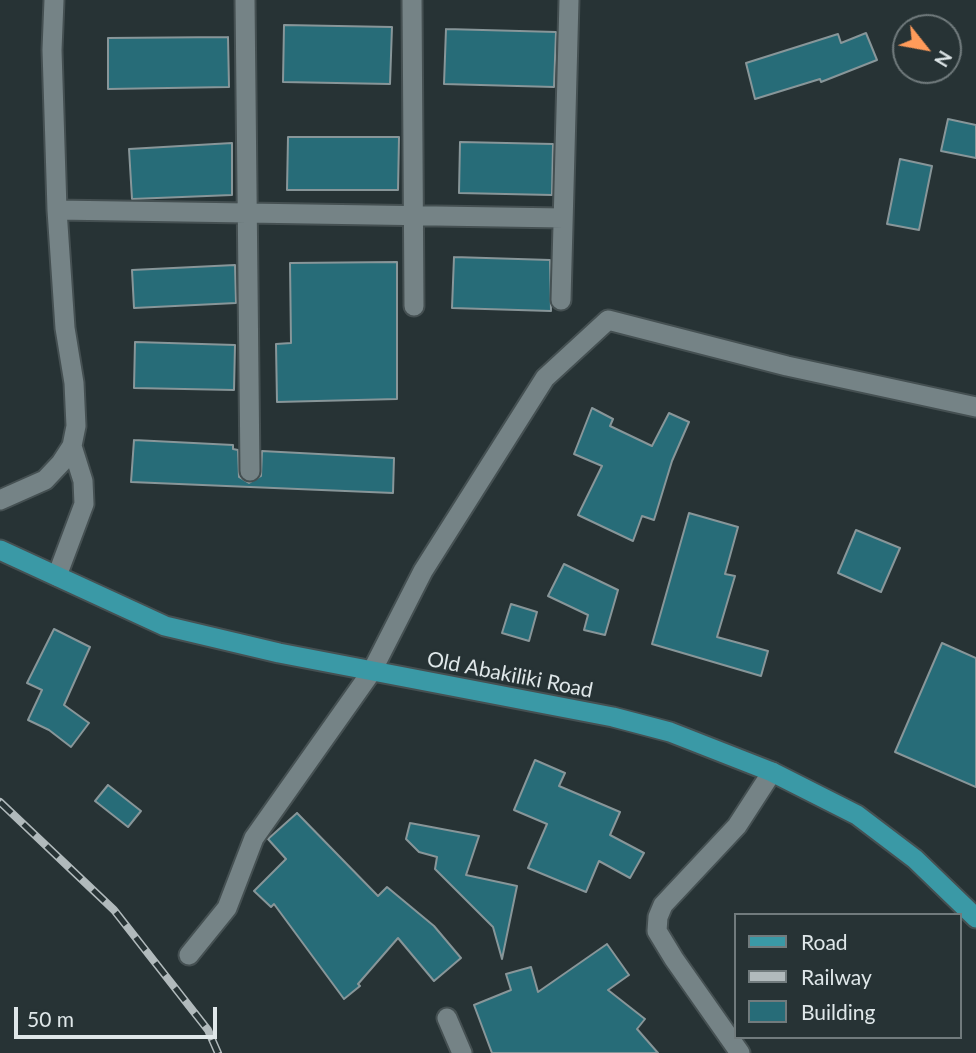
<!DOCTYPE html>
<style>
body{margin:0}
#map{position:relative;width:976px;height:1053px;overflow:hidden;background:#273335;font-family:Lato,sans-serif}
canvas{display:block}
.legend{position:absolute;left:734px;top:913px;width:228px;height:126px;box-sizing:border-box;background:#273335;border:2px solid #717b7d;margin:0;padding:9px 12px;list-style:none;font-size:21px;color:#dfe7e9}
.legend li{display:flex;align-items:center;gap:14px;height:35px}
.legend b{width:35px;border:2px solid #717b7d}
.north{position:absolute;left:892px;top:14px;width:70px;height:70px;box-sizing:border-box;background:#273335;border:2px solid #717b7d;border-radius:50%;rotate:121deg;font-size:19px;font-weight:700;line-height:28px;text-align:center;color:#dfe7e9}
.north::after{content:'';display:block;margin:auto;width:24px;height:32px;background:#ff9b5a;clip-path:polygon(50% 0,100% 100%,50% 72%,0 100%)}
.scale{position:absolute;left:14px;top:1007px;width:203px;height:32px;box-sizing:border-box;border:4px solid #dfe7e9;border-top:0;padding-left:9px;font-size:21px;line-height:24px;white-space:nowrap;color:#dfe7e9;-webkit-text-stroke:5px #273335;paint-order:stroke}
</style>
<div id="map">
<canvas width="976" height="1053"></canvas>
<ul class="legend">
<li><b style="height:9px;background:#3a99a6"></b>Road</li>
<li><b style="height:9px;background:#b1babc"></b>Railway</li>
<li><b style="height:19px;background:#276c78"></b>Building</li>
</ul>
<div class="north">N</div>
<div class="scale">50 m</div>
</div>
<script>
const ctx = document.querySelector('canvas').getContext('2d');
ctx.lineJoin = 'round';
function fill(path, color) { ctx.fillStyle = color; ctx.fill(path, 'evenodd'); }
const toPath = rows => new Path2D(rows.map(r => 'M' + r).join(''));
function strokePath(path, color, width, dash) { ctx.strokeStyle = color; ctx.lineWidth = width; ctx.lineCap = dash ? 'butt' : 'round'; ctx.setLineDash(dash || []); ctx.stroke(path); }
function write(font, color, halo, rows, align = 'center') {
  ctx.font = font + ' Lato,sans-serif'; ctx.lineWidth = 5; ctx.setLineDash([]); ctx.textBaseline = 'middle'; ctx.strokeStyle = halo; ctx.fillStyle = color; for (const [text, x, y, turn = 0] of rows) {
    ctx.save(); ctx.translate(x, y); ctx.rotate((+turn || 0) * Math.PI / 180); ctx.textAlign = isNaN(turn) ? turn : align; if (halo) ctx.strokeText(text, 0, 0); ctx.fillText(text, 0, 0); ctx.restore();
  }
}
const building = toPath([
 [284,25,392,27,390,84,283,82,284,25],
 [446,29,556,32,554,87,444,84,446,29],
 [866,33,877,60,821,82,820,79,755,99,746,63,838,34,841,43,866,33],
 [228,37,229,87,108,89,108,38,228,37],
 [948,119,976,125,976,158,941,151,948,119],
 [288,137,399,137,398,190,287,190,288,137],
 [460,142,553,144,552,195,459,193,460,142],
 [232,143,232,195,132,199,129,149,232,143],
 [900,159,932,166,919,230,887,224,900,159],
 [454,257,550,260,551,311,452,308,454,257],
 [397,262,397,399,277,402,276,344,291,343,290,263,397,262],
 [235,265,236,303,134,308,132,270,235,265],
 [135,342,235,345,234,390,134,388,135,342],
 [592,408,613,419,610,426,652,446,669,413,689,422,672,461,654,520,642,516,633,541,578,515,602,466,574,454,592,408],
 [134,440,233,445,233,449,238,450,239,477,249,483,261,476,262,451,394,458,393,493,131,482,134,440],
 [689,513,738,527,725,574,735,576,717,637,768,651,761,676,652,644,689,513],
 [856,530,900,548,881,592,838,573,856,530],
 [564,564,618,590,605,635,584,630,588,615,548,596,564,564],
 [511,604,537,612,529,641,502,633,511,604],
 [54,629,90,647,64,705,89,723,71,747,49,730,28,720,42,690,27,683,54,629],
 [942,643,976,658,976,787,895,752,942,643],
 [535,760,565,773,559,786,620,812,610,835,644,853,630,878,599,861,586,892,528,868,547,824,514,810,535,760],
 [108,785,141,811,128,827,95,801,108,785],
 [297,813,378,896,387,887,434,926,461,958,434,981,398,938,358,984,360,986,344,999,274,904,271,907,254,891,286,859,268,839,297,813],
 [410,823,479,836,466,875,517,886,502,959,493,927,435,869,437,857,419,852,406,839,410,823],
 [607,944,629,975,608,990,645,1019,637,1029,658,1053,492,1053,474,1005,511,990,506,974,531,967,538,992,607,944]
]);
fill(building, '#276c78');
strokePath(building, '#889699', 2);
const minor = toPath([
 [54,0,52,50,57,210,65,328,74,383,76,426,72,446,83,481,84,504,57,576],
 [245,0,250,471],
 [412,0,414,306],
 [57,210,563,218],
 [561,300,569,0],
 [0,500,45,480,61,463,72,446],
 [189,955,227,908,254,838,372,671,423,571,545,378,608,320,787,366,976,407],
 [447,1018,462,1053],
 [740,1053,674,959,657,931,658,917,663,905,737,826,772,772]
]);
const primary = toPath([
 [0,550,165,626,279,653,613,717,670,732,772,772,857,815,915,859,976,918]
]);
strokePath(minor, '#455052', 23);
strokePath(primary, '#455052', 23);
strokePath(minor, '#758386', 19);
strokePath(primary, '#3a99a6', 19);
const rail = toPath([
 [0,802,114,910,208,1030,218,1053]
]);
strokePath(rail, '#b1babc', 8);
strokePath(rail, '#273335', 5, [16]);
write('21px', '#dfe7e9', '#273335', [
 ["Old Abakiliki Road",510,675,11]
]);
</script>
